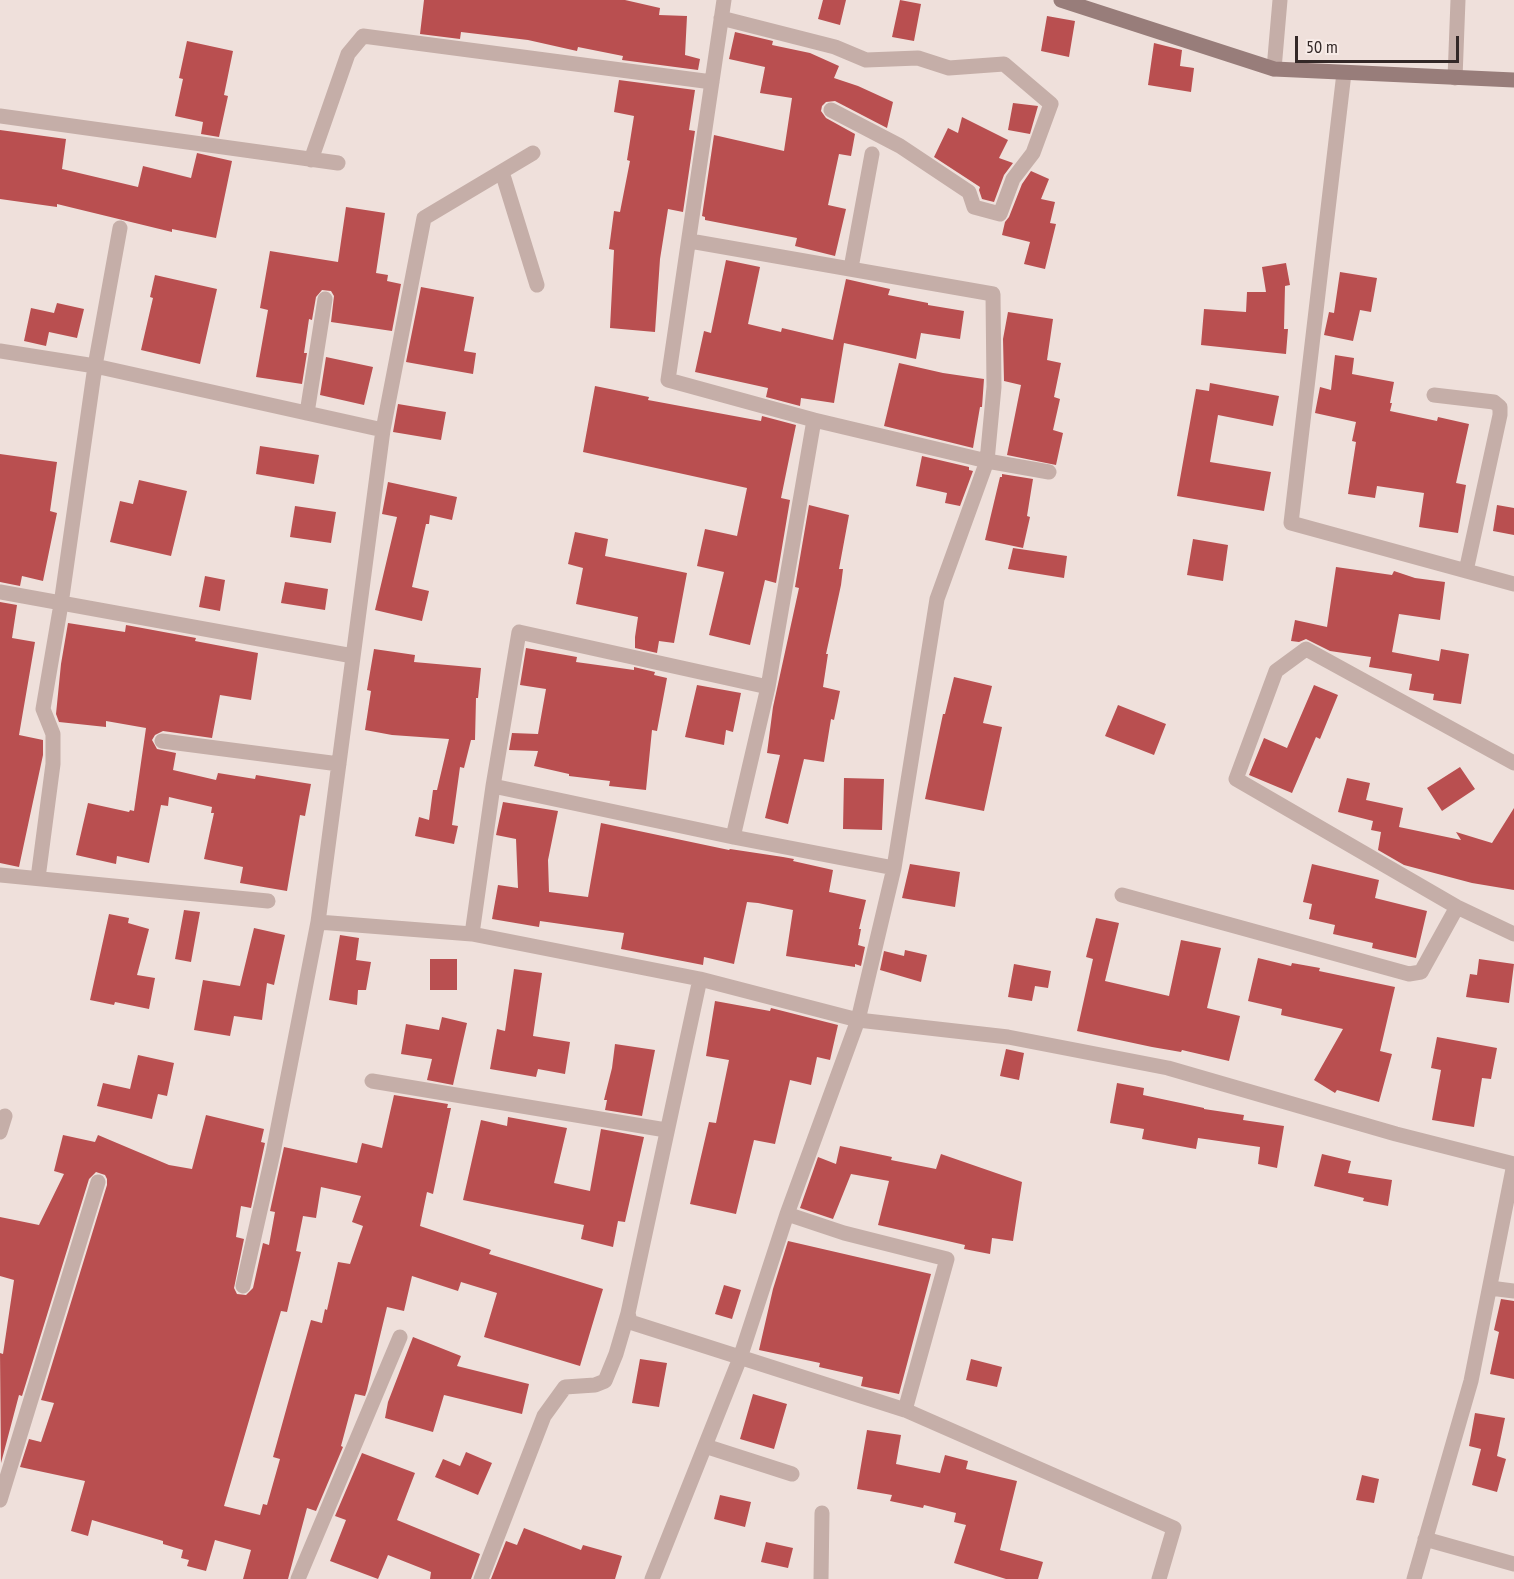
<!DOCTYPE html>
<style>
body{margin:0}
#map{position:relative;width:1514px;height:1579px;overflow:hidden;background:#efe0db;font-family:"PT Sans Narrow",sans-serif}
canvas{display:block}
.scale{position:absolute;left:1295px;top:36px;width:164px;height:27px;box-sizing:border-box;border:3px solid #332827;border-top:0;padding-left:8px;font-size:18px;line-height:21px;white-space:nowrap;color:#332827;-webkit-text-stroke:4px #f7ebe7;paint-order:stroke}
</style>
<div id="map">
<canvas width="1514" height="1579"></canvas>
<div class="scale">50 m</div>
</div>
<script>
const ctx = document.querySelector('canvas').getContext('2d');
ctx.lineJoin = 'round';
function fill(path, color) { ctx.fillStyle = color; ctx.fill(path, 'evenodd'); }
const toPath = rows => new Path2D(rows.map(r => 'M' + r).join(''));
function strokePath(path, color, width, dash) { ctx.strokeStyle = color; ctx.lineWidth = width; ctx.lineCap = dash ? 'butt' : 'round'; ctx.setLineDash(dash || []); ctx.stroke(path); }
fill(toPath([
 [424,0,625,0,660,8,659,15,687,16,685,55,700,59,698,70,622,60,623,56,578,47,577,51,528,40,461,32,460,39,420,34],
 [823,0,846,0,840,25,818,19],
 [900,0,921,4,914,41,892,37],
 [1047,16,1075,21,1069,57,1041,51],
 [735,32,773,41,772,45,810,53,839,66,834,78,858,86,893,102,887,128,835,101,826,102,822,106,821,111,826,118,855,134,851,156,839,154,828,205,846,209,835,256,795,246,797,238,705,220,705,217,702,216,714,135,784,151,792,98,760,93,765,67,729,59],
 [187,41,233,51,224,95,228,96,219,137,201,134,203,122,175,116,183,79,179,78],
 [1154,43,1182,50,1180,66,1194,68,1191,92,1148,85],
 [619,80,695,90,689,130,695,131,683,212,668,209,660,259,655,332,610,328,614,250,609,249,614,211,620,212,630,161,627,160,634,116,614,112],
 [1013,103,1038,106,1030,134,1008,130],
 [962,117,1008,140,999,158,1013,163,1004,175,994,202,982,199,979,190,980,187,934,157,948,128,958,133],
 [0,130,66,139,62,169,138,187,143,166,191,178,197,153,232,161,216,238,172,229,172,232,57,204,57,207,0,199],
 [1031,171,1049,179,1041,199,1055,202,1050,223,1056,224,1045,269,1024,264,1030,242,1002,235,1005,222,1009,217,1022,184],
 [346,207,385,213,376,273,388,275,387,281,401,284,392,331,331,322,334,296,331,291,322,290,316,297,312,320,309,319,304,353,307,353,302,384,256,377,268,310,260,308,270,251,338,262],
 [726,260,760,267,748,324,781,332,782,328,833,340,846,279,890,289,888,295,928,303,928,305,964,311,960,339,921,333,916,359,844,343,834,403,801,398,800,406,766,397,768,388,695,372,704,331,711,333],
 [1286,263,1290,285,1285,286,1284,329,1288,329,1286,354,1201,345,1204,309,1246,312,1247,292,1266,292,1262,267],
 [1340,272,1377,278,1371,312,1360,310,1353,341,1324,335,1329,312,1334,313],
 [155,275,217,289,200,364,141,350,153,298,150,297],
 [421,287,474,297,464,351,476,353,473,374,406,362],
 [57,303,84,309,77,338,49,332,46,346,24,341,31,308,54,313],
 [1008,312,1053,319,1047,360,1061,363,1054,397,1060,399,1053,430,1063,433,1056,465,1007,455,1021,385,1004,381,1003,339],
 [1335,355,1354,358,1352,374,1394,382,1390,403,1392,403,1390,411,1437,421,1438,417,1469,424,1456,483,1466,485,1458,533,1419,527,1424,493,1377,486,1375,498,1348,494,1356,442,1352,441,1356,422,1315,413,1320,387,1331,390],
 [326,357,373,367,364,405,320,395],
 [899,363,943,373,984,379,982,407,980,407,973,448,884,426],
 [1210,383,1279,396,1273,426,1218,415,1210,462,1271,472,1264,511,1177,496,1196,389,1209,391],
 [595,386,649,397,648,400,761,421,762,416,796,425,781,498,790,500,776,583,765,580,750,645,709,635,724,572,697,566,705,529,737,536,747,488,583,452],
 [398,404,446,412,441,440,393,432],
 [260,446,319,455,314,484,256,474],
 [0,454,57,462,50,511,57,513,43,581,22,576,20,586,0,582],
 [922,456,969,467,969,470,973,471,960,506,945,503,947,493,916,486],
 [1002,474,1033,479,1027,516,1030,517,1023,548,985,540,1000,477,1002,477],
 [139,480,187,491,171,556,110,542,120,501,133,504],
 [388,482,457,497,452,520,430,515,429,524,426,524,412,587,429,591,422,621,375,610,397,517,382,514],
 [809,505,849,515,839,569,843,569,841,585,826,654,828,654,823,687,840,691,834,720,831,719,824,762,804,759,788,824,765,818,780,755,767,753,773,707,799,588,795,587],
 [1497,505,1514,508,1514,535,1493,531],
 [295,506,336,512,331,543,290,537],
 [575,532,608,539,605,556,687,573,674,643,659,641,657,653,635,648,635,637,638,617,576,604,583,568,568,564],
 [1193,539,1228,545,1223,581,1187,575],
 [1013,548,1067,556,1064,578,1008,569],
 [1336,567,1392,575,1394,571,1415,578,1445,582,1440,620,1399,614,1392,652,1439,661,1441,649,1469,654,1461,704,1433,700,1434,694,1409,690,1412,674,1369,667,1371,657,1330,651,1306,639,1299,642,1291,641,1295,620,1327,627],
 [205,576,225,580,220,611,199,607],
 [285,582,328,589,325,610,281,603],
 [0,602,17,605,12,638,35,642,19,735,43,740,43,755,19,867,0,863],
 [68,623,125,632,126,625,196,638,195,641,258,653,251,700,220,695,212,738,163,731,155,735,152,740,157,749,176,753,173,770,216,780,218,773,255,779,256,775,311,784,305,816,300,815,287,891,240,883,243,867,204,859,214,813,211,813,212,807,169,797,168,806,161,805,149,863,117,856,116,864,76,855,88,803,129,812,130,810,134,811,146,728,106,721,106,727,59,722,56,714,61,664],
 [526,648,577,657,576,662,634,670,634,667,655,672,654,675,667,678,657,731,652,730,646,790,609,786,610,781,569,776,569,774,534,766,538,751,509,750,512,733,538,734,546,689,520,685],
 [374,649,415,655,414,662,481,668,478,698,476,698,475,740,471,740,464,768,460,767,452,825,458,826,454,844,415,836,419,817,429,820,433,790,437,790,449,739,392,735,365,730,371,691,367,690],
 [954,677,992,686,983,723,1002,727,984,811,925,799,943,714,945,714],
 [697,685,741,693,733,732,726,730,724,745,685,737],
 [1314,685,1338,695,1320,739,1316,737,1292,793,1249,775,1264,738,1287,748],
 [1118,705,1166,724,1154,755,1105,736],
 [1460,767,1475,789,1442,811,1427,788],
 [844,778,884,779,882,830,843,829],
 [1347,778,1370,783,1366,800,1403,808,1399,827,1461,840,1456,832,1492,843,1514,808,1514,890,1472,883,1404,865,1378,850,1381,832,1371,830,1373,821,1338,812],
 [503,802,558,811,548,860,549,892,588,897,601,823,729,850,730,849,783,857,794,859,793,861,833,870,829,892,866,900,859,929,861,929,858,945,865,947,861,966,855,964,855,967,786,956,793,910,758,903,747,902,734,964,704,957,703,965,621,949,624,933,540,921,539,927,492,919,498,885,518,888,516,839,496,835],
 [910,864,960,872,955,907,902,898],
 [1312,864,1379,880,1375,898,1427,911,1416,958,1372,948,1373,943,1333,934,1335,925,1309,919,1312,904,1303,902],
 [184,910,200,912,191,962,175,959],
 [109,914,129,918,128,923,149,929,137,975,155,978,149,1009,115,1002,114,1005,90,1000],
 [1096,918,1119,923,1105,981,1169,996,1181,940,1221,948,1207,1008,1240,1016,1229,1061,1182,1050,1181,1052,1152,1047,1077,1031,1093,959,1086,957],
 [254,928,285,935,274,985,267,983,262,1020,234,1016,230,1036,194,1030,203,980,240,986],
 [340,935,359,938,356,960,371,962,366,990,358,990,357,1005,329,1000],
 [905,950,927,955,921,982,880,970,884,951,904,956],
 [1258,958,1291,966,1292,963,1320,968,1319,971,1395,987,1380,1051,1392,1054,1379,1102,1337,1090,1335,1093,1314,1080,1343,1029,1281,1015,1282,1009,1248,1001],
 [430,959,457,959,457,990,430,990],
 [1479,959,1514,964,1509,1003,1466,997,1470,974,1477,975],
 [1014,964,1051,971,1048,988,1035,986,1032,1001,1008,997],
 [514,969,542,973,533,1036,570,1042,565,1074,538,1069,536,1077,490,1069,497,1029,505,1031],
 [715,1001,770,1011,771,1008,838,1025,830,1060,817,1057,811,1085,790,1080,775,1144,754,1140,736,1214,690,1204,709,1122,716,1123,729,1060,706,1056],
 [442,1017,467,1023,453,1085,427,1080,432,1059,401,1054,406,1024,439,1030],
 [1437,1037,1497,1048,1491,1079,1482,1078,1474,1127,1432,1120,1441,1070,1431,1068],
 [615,1044,655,1050,642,1116,605,1110,607,1100,604,1100,612,1068],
 [1006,1049,1024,1053,1019,1080,1000,1076],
 [138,1055,174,1063,167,1096,158,1094,152,1119,97,1106,103,1083,130,1089],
 [1117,1083,1144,1088,1143,1095,1204,1108,1204,1109,1244,1115,1243,1120,1284,1126,1277,1168,1258,1164,1260,1147,1198,1138,1196,1149,1142,1139,1144,1129,1110,1123],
 [394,1095,448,1104,447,1108,451,1108,433,1194,427,1192,420,1226,491,1250,489,1254,603,1289,580,1366,484,1337,497,1293,461,1282,458,1291,412,1276,404,1311,387,1307,367,1390,365,1396,355,1394,341,1446,343,1447,316,1511,307,1508,288,1579,243,1579,251,1550,215,1540,206,1571,187,1566,189,1560,181,1558,183,1550,163,1544,163,1541,92,1520,88,1536,71,1531,85,1481,20,1467,29,1439,41,1442,54,1403,41,1400,107,1185,107,1179,105,1175,96,1172,89,1179,22,1396,19,1395,1,1463,0,1353,3,1354,14,1280,0,1276,0,1217,39,1225,64,1174,54,1171,63,1135,95,1142,98,1135,169,1165,192,1169,206,1115,264,1129,261,1142,265,1143,251,1208,241,1206,236,1237,244,1239,234,1288,237,1294,246,1295,253,1288,263,1243,269,1245,275,1212,270,1211,284,1147,357,1163,362,1143,382,1148],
 [321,1187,361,1196,352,1222,363,1226,350,1264,338,1262,327,1310,325,1309,322,1323,311,1320,273,1457,280,1459,267,1505,263,1504,260,1515,224,1506,281,1311,287,1312,301,1252,296,1251,303,1216,316,1218],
 [508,1117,567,1128,554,1183,590,1191,601,1129,644,1137,625,1222,618,1221,613,1247,581,1239,584,1225,463,1200,481,1120,507,1126],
 [840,1146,892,1157,891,1160,936,1169,941,1154,1022,1182,1013,1241,992,1238,990,1254,964,1249,965,1245,878,1225,889,1181,851,1174,833,1219,800,1208,818,1157,836,1164],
 [1322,1154,1351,1161,1348,1173,1392,1180,1388,1206,1363,1201,1364,1198,1314,1186],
 [788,1241,931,1274,899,1394,861,1386,863,1377,819,1367,820,1363,759,1350,773,1289],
 [724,1285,741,1290,732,1319,715,1314],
 [1501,1299,1514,1301,1514,1379,1490,1374,1499,1332,1494,1330],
 [413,1337,461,1356,457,1366,529,1384,522,1414,444,1395,433,1432,385,1418,388,1402],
 [640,1359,667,1363,659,1407,632,1403],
 [971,1359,1002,1367,997,1387,966,1380],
 [753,1394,787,1404,774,1449,740,1439],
 [1475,1413,1505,1418,1497,1456,1506,1459,1497,1492,1472,1485,1481,1449,1469,1446],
 [867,1430,901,1435,896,1464,940,1473,945,1455,968,1461,966,1469,1017,1481,1000,1550,1043,1562,1038,1579,1006,1579,954,1563,966,1525,954,1522,956,1513,924,1505,923,1508,890,1501,892,1495,857,1489],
 [466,1452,492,1463,478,1495,435,1477,443,1459,460,1466],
 [362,1453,415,1473,397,1520,480,1554,471,1579,430,1579,431,1572,388,1555,378,1579,330,1561,346,1520,335,1516],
 [1362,1475,1379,1479,1374,1503,1356,1500],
 [720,1495,751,1502,745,1527,714,1519],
 [524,1528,581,1550,583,1545,622,1556,615,1579,491,1579,506,1541,517,1545],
 [766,1542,793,1548,788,1568,761,1562]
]), '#b94f50');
strokePath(toPath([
 [721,18,835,47,866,60,918,58,949,68,1004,64,1051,104,1033,153,1013,179,1000,214,974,207,969,192,900,146,831,110],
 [1274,69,1280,0],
 [1344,73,1291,523,1514,584],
 [1455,78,1458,0],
 [0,116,338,163],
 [311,160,348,54,363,36,712,82],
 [502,172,537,285],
 [690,241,993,294,994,387,987,461,937,599,894,868],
 [851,268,872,154],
 [0,351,95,366,383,430,318,922,472,934,700,979,628,1313,630,1322,905,1410,1174,1528,1159,1579],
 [1434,395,1494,402,1500,407,1500,415,1466,571],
 [307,413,325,299],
 [814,420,987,461,1049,472],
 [383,430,424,218,533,153],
 [0,592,353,656],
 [162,741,339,764],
 [1514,763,1306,649,1276,671,1236,779,1457,907,1514,934],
 [733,837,768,687],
 [0,875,268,901],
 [38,878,53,764,53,734,43,709,61,604,95,366,120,228],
 [1122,895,1409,974,1421,972,1457,907],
 [472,934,493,786],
 [700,979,858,1020,894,868,733,837,493,786,519,632,768,687,814,420,668,380,724,0],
 [372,1081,666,1130],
 [0,1132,5,1116],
 [787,1214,844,1233,947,1259,905,1410],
 [243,1286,273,1153,318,922],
 [1490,1288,1514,1291],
 [705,1446,792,1474],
 [0,1500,98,1182],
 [1425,1539,1514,1564],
 [298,1579,400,1337],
 [481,1579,544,1416,565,1387,595,1385,605,1381,616,1354,628,1313],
 [652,1579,740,1358,787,1214,858,1020,1008,1037,1168,1068,1396,1134,1514,1164,1471,1381,1414,1579],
 [821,1579,822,1513]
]), '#c5aea8', 15);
strokePath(toPath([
 [1061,0,1274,69,1514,80]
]), '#987d7a', 15);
</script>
